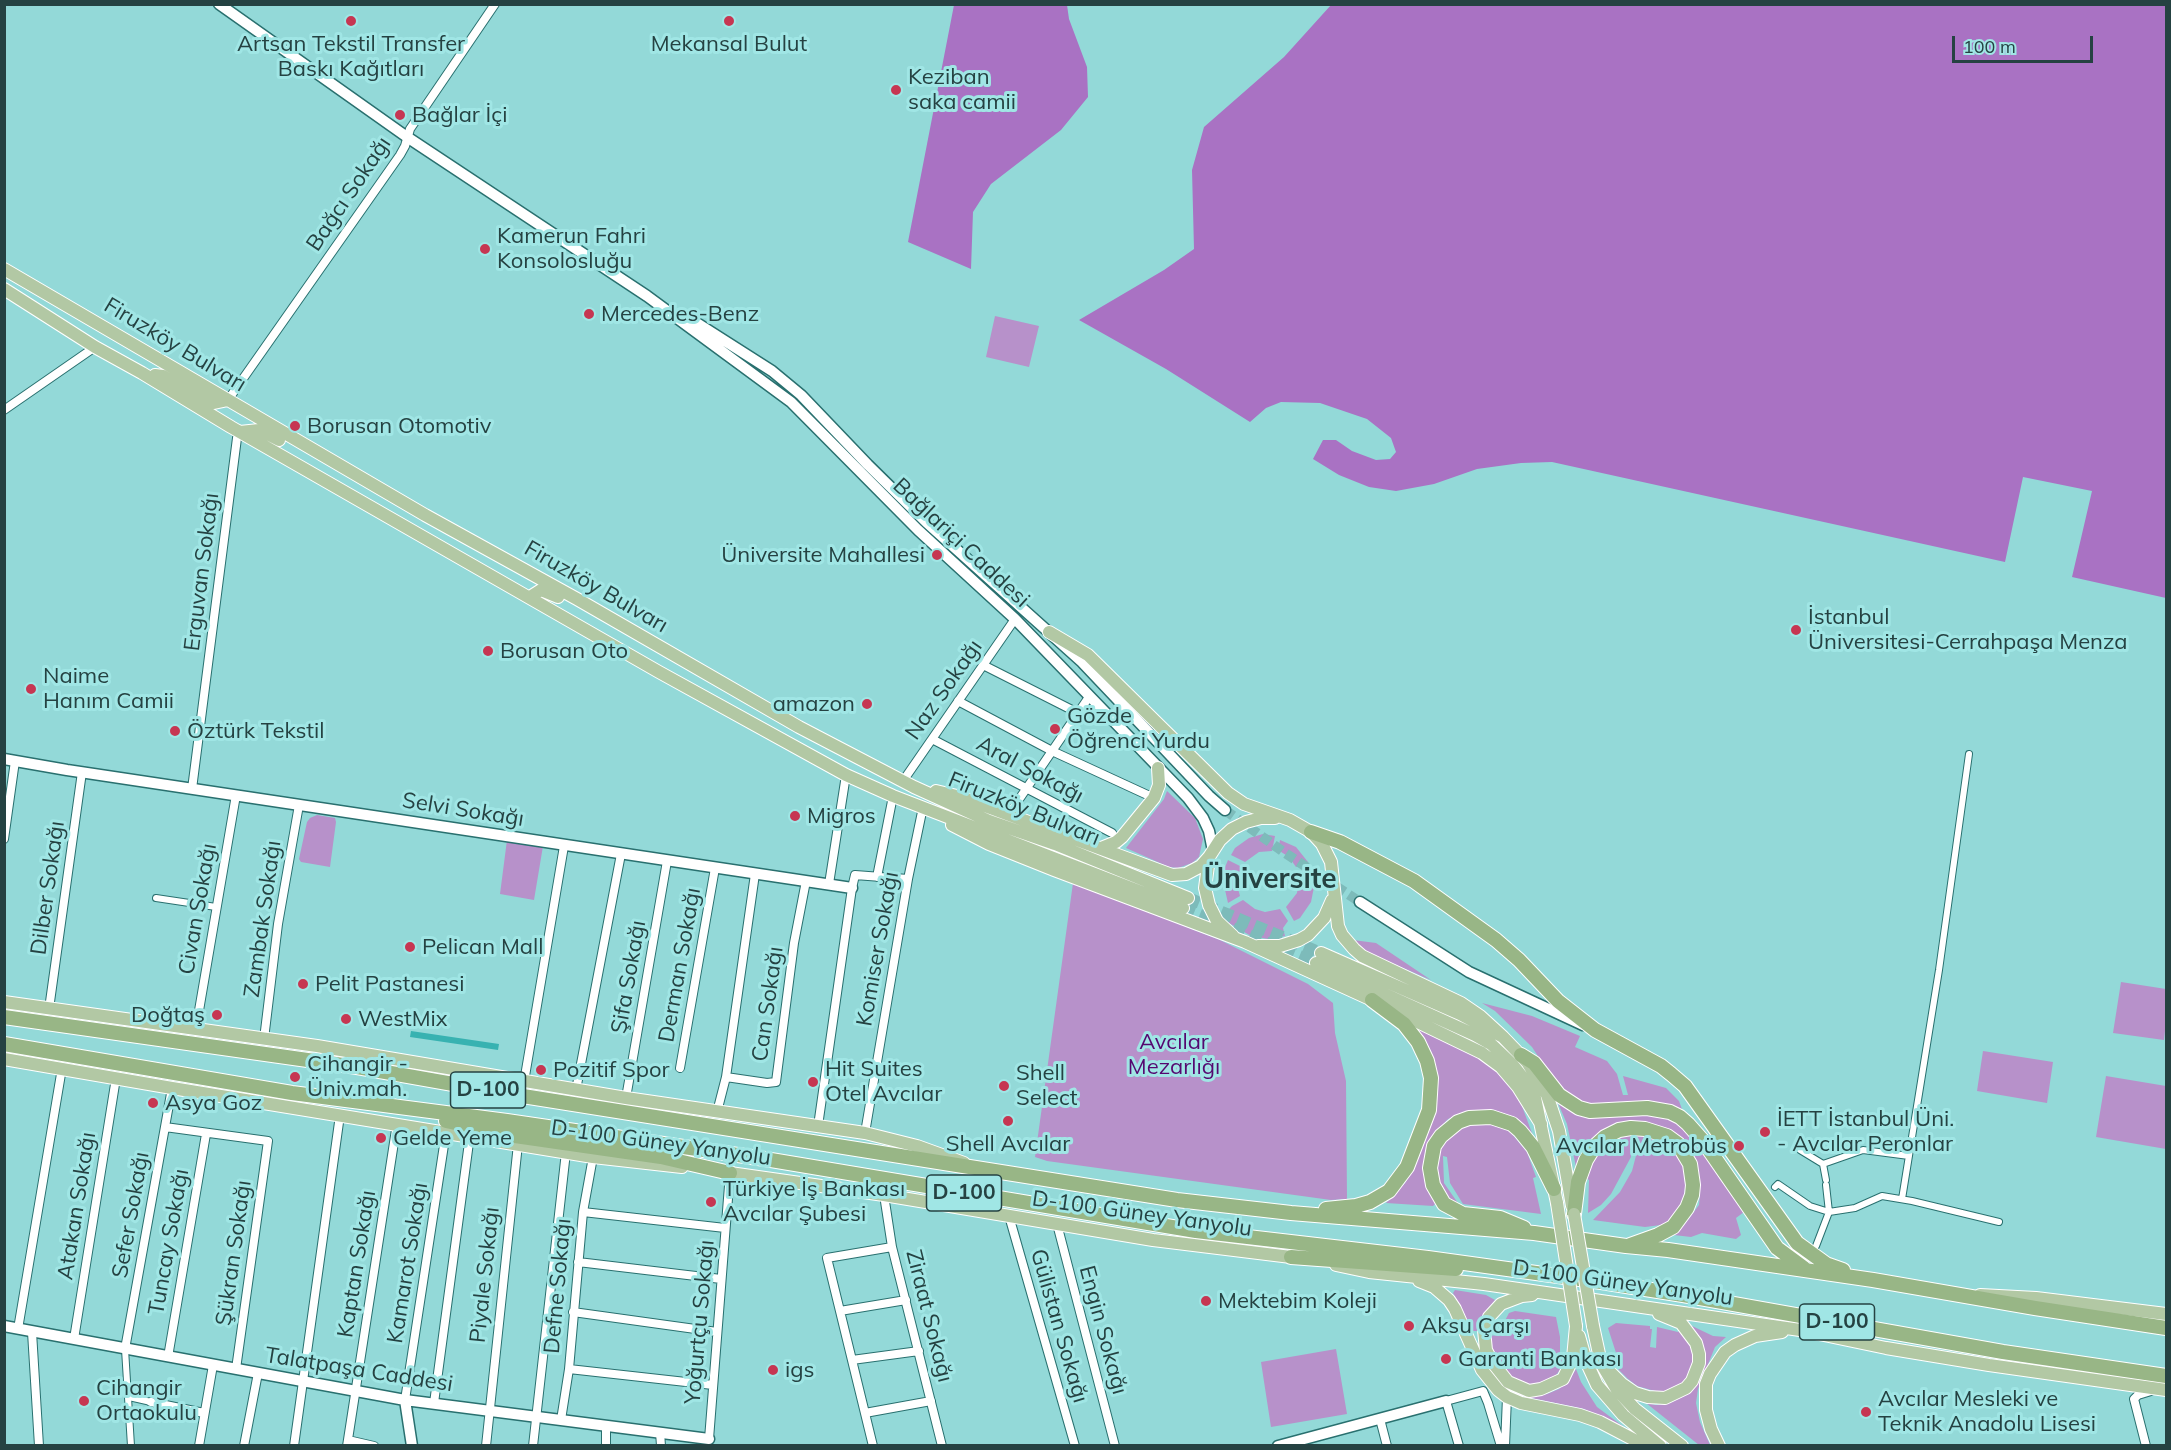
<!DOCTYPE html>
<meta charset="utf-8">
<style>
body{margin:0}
#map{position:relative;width:2171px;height:1450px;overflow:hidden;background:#93d9d8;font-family:Mulish,sans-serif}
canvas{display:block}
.frame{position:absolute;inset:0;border:6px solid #254242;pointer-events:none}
.scale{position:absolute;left:1952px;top:36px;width:141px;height:27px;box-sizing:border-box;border:3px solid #254242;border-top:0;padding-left:8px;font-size:18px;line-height:21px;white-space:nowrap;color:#254242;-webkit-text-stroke:4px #a0e6e5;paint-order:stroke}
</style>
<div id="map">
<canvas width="2171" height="1450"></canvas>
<div class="frame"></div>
<div class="scale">100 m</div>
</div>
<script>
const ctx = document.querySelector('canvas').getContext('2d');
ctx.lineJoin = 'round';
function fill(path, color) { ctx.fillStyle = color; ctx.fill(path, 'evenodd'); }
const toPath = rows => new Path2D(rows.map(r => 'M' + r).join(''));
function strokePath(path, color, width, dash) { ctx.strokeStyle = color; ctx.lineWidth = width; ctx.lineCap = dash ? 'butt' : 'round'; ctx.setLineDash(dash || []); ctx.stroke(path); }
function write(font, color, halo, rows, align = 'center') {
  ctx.font = font + ' Mulish,sans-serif'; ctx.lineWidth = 6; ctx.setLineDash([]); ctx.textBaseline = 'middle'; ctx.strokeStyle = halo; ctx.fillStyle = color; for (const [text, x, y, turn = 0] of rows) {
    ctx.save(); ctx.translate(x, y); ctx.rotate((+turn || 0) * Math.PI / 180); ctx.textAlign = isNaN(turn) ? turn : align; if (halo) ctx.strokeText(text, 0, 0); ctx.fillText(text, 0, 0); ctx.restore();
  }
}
fill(toPath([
 [995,316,1039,326,1029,367,986,357],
 [1167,791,1195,818,1203,839,1199,857,1192,863,1178,868,1169,867,1126,848,1164,799],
 [317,815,335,818,336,822,330,867,301,862,299,859,307,822,310,818],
 [1263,834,1275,836,1272,851,1259,852,1245,862,1231,855,1235,848,1249,838],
 [507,840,543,846,534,900,500,894],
 [1280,840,1296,847,1308,862,1296,867,1289,857,1278,850],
 [1228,860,1242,867,1239,872,1237,885,1240,896,1228,903,1223,881,1223,872],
 [1312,867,1315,882,1311,902,1300,918,1294,921,1286,907,1297,893,1300,872],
 [1073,883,1220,940,1308,984,1333,1003,1335,1033,1346,1081,1347,1199,1331,1200,1047,1161,1035,1157],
 [1243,900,1255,909,1265,912,1280,909,1288,921,1283,928,1285,936,1268,939,1251,936,1229,923,1223,915,1232,906],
 [1353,940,1376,943,1431,980,1375,956,1357,946],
 [2121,982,2166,989,2166,1022,2164,1040,2113,1033],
 [1482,1003,1532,1016,1580,1036,1575,1047,1607,1061,1617,1074,1623,1095,1628,1095,1623,1076,1666,1088,1679,1101,1683,1112,1590,1106,1562,1093,1532,1047,1495,1011],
 [1416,1026,1478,1056,1496,1070,1509,1084,1522,1106,1533,1136,1531,1136,1517,1121,1496,1111,1483,1110,1468,1112,1448,1119,1436,1132,1428,1144,1424,1158,1424,1178,1436,1203,1433,1206,1386,1203,1405,1183,1413,1169,1435,1107,1438,1092,1438,1078,1431,1051],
 [1983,1051,2053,1062,2047,1103,1977,1091],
 [2106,1076,2166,1086,2166,1149,2096,1137],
 [1558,1103,1571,1111,1594,1118,1636,1114,1667,1117,1679,1124,1689,1133,1744,1212,1736,1218,1741,1235,1736,1239,1702,1233,1691,1237,1674,1235,1684,1225,1699,1205,1700,1194,1699,1183,1671,1132,1649,1123,1600,1134,1586,1147,1576,1167,1567,1124],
 [1492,1122,1507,1128,1527,1152,1536,1177,1533,1178,1541,1214,1463,1204,1450,1183,1447,1157,1443,1156,1444,1183,1462,1209,1450,1203,1436,1181,1436,1155,1444,1140,1463,1125],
 [1629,1134,1638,1134,1663,1141,1674,1151,1683,1163,1686,1174,1684,1201,1677,1215,1663,1227,1661,1225,1645,1227,1593,1220,1620,1192,1632,1171,1638,1148,1636,1139,1630,1140,1631,1157,1611,1194,1601,1205,1588,1213,1589,1180,1586,1178,1590,1163,1608,1144],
 [1455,1290,1486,1295,1495,1300,1480,1320,1477,1331,1470,1331,1465,1315,1453,1293],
 [1515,1311,1556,1317,1560,1337,1560,1357,1565,1358,1564,1365,1556,1375,1547,1381,1533,1385,1523,1383,1513,1378,1503,1368,1491,1348,1489,1336,1499,1335,1500,1330,1509,1313],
 [1616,1323,1650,1326,1650,1329,1652,1329,1650,1347,1656,1348,1657,1327,1678,1332,1680,1329,1689,1341,1693,1354,1693,1368,1685,1382,1673,1390,1662,1393,1637,1386,1628,1379,1619,1370,1615,1361,1618,1359,1608,1328],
 [1690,1325,1713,1336,1726,1337,1715,1347,1698,1389,1696,1403,1700,1422,1710,1445,1699,1445,1646,1403,1656,1405,1670,1403,1688,1394,1700,1380,1704,1369,1704,1354,1700,1338],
 [1336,1349,1347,1414,1271,1427,1261,1362],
 [1576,1369,1581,1382,1597,1407,1624,1427,1624,1428,1584,1409,1531,1398,1531,1396,1547,1394,1559,1389,1569,1380]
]), '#b791ca');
fill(toPath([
 [954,5,1067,5,1069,19,1087,67,1088,97,1061,130,991,184,973,212,971,269,908,242],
 [1331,5,2166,5,2166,598,2072,577,2092,491,2023,477,2005,562,1552,462,1521,463,1477,469,1434,484,1396,491,1369,487,1339,475,1313,459,1323,440,1336,440,1352,451,1376,460,1390,459,1396,452,1391,438,1367,419,1320,403,1281,402,1266,408,1250,422,1166,369,1079,320,1164,270,1194,249,1192,170,1204,127,1284,57]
]), '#a972c3');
fill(toPath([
 [411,1031,499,1044,498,1050,410,1037]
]), '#38b2b1');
strokePath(toPath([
 [1225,810,1285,853,1360,902]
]), '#7dbbba', 10, [10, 5]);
strokePath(toPath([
 [1188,898,1321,953],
 [1183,908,1316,963]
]), '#7dbbba', 12, [12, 6]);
const pedestrian = toPath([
 [156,898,216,907],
 [1800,1150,1823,1164,1863,1150,1909,1156],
 [1823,1164,1826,1180],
 [1775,1187,1778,1184,1810,1206,1829,1212,1855,1208,1882,1196,1912,1201,1999,1222],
 [1902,1199,1939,970,1969,754],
 [1816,1246,1829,1212,1826,1185],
 [125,1349,131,1446],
 [129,1397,151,1402]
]);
const minor = toPath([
 [228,400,400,155,405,146,410,129,495,4],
 [4,410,95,347],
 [983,665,1078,713],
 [958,701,1052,751,1154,798],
 [932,739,1112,833],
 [903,781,1015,619],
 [192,789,237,438,240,432],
 [1009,814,1089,697],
 [4,839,15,761],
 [877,877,893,796],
 [829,884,846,775],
 [49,1009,82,772],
 [196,1028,236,795],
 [264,1039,278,924,299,805],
 [680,1068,715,868],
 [726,1077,767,1083,776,1082,794,943,806,881],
 [524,1082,564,846],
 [576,1090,621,854],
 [626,1098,667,861],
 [717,1112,726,1077,755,874],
 [818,1126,852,888,855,875,908,879],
 [165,1127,268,1141,236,1369],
 [865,1133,908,879,923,807],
 [884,1195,892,1247,942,1446],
 [583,1212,725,1228],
 [1009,1216,1075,1446],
 [1057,1224,1115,1446],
 [578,1262,721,1279],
 [840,1311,906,1300],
 [573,1312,717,1332],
 [18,1329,62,1068],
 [32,1332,39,1446],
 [74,1339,116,1078],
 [125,1349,172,1088],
 [168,1357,206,1134],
 [852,1360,919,1351],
 [569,1369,713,1385],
 [405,1400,446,1132],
 [151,1402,204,1413],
 [434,1403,470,1135],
 [865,1413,931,1401],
 [1380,1419,1387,1446],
 [561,1420,569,1369,583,1212,593,1157],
 [660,1432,661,1446],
 [709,1439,730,1173],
 [348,1440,374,1446],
 [199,1446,213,1365],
 [244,1446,258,1373],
 [294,1446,340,1115],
 [347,1446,397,1123],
 [486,1446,518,1144],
 [533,1446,566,1152],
 [606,1446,606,1426],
 [873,1446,827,1258,892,1247],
 [1459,1446,1446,1401,1483,1391,1488,1403,1501,1446],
 [1505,1446,1507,1397],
 [2146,1446,2134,1399,2138,1395,2151,1391]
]);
const tertiary = toPath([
 [4,759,67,770,852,888]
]);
const secondary = toPath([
 [219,4,407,137,647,296,791,402,918,530,1015,619,1188,798,1203,818,1209,831,1213,851],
 [692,320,772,371,801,395,868,465,926,522,1082,662,1209,796,1225,810],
 [1360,902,1469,972,1583,1025],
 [4,1326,405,1400,709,1439],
 [405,1400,412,1446],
 [1278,1446,1446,1401]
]);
const primary = toPath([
 [4,269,425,515,577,599,799,727,914,787,989,821,1055,844,1188,898],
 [4,289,95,347,142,373,231,427,659,672,846,775,893,796,1183,908],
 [155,375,163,376,207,401,214,403,228,400],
 [240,432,259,430,279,440],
 [530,597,541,590,558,597],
 [1049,632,1088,655,1228,793,1244,804,1290,820,1311,832,1322,844,1331,862,1338,926,1342,935,1354,949,1362,956,1461,1003,1480,1016,1503,1037],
 [936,791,961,797,1172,875,1186,874,1201,866,1209,857,1220,840,1232,829,1246,822,1261,818,1275,818],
 [952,825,989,844,1054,870,1245,942,1372,1000,1482,1053,1501,1067,1518,1087,1541,1124],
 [1101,848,1116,842,1122,837,1154,798,1159,785,1158,768],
 [1209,858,1205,888,1209,905,1217,921,1233,936],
 [1258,946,1280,946,1299,940,1308,935,1324,918,1332,900],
 [1321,953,1460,1014,1503,1037,1527,1062,1547,1095,1559,1131,1572,1206],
 [1316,963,1475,1035,1491,1044,1512,1064,1527,1083,1535,1098,1557,1203],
 [4,1002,317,1046,626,1098,865,1133,917,1146,964,1163],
 [4,1059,172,1088,593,1157,682,1167],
 [723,1172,884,1195,1153,1240,1299,1258],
 [1336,1265,1369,1272,1484,1284,1800,1330,1886,1348,1989,1365,2166,1390],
 [1419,1281,1434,1287,1449,1300,1455,1309,1482,1370,1498,1390,1507,1397,1521,1403,1580,1415,1600,1422,1646,1446],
 [1532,1295,1522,1296,1501,1304,1489,1317,1484,1330,1486,1350,1493,1363,1508,1382,1529,1391,1541,1389,1563,1379,1573,1358,1576,1326],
 [1980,1295,2036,1298,2166,1314],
 [1593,1326,1601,1363,1617,1390,1635,1409,1682,1446],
 [1579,1336,1586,1361,1597,1385,1623,1415,1660,1446],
 [1601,1363,1622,1384,1635,1393,1648,1397,1665,1398,1686,1388,1692,1381,1699,1363,1699,1354,1696,1343,1681,1323,1659,1314],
 [1719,1446,1711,1429,1706,1410,1706,1384,1710,1374,1725,1352,1735,1345,1755,1336,1782,1332]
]);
const trunk = toPath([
 [1311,832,1340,842,1414,881,1496,940,1519,960,1558,1001,1595,1030,1661,1066,1671,1074,1685,1086,1797,1243,1826,1264,1843,1270],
 [4,1017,357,1067,504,1093,1177,1200,1291,1213,1534,1233,1626,1246,1668,1250,1873,1280,2035,1308,2166,1328],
 [4,1044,292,1093,507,1121,765,1159,1196,1231,1428,1258,1601,1282,1683,1295,2003,1352,2166,1376],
 [1521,1055,1534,1063,1559,1095,1579,1108,1590,1111,1647,1108,1670,1112,1680,1117,1688,1124,1703,1141,1777,1248,1804,1268],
 [446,1121,515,1136,661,1157,730,1173],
 [1326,1209,1356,1206,1370,1202,1389,1191,1407,1167,1429,1110,1431,1078,1427,1061,1418,1042,1404,1024,1372,1000],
 [1574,1214,1578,1182,1586,1160,1594,1147,1605,1137,1619,1130,1631,1128,1645,1129,1667,1136,1678,1144,1690,1164,1693,1185,1692,1195,1687,1208,1673,1227,1658,1235,1630,1245],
 [1524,1228,1500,1218,1463,1214,1444,1204,1433,1185,1430,1168,1434,1146,1441,1136,1458,1122,1469,1118,1491,1117,1512,1124,1520,1131,1533,1147,1554,1189],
 [1291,1257,1456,1269]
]);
strokePath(pedestrian, '#29706f', 8);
strokePath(minor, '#29706f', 10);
strokePath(tertiary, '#29706f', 13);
strokePath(secondary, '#29706f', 13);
strokePath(primary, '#fff', 14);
strokePath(trunk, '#fff', 16);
strokePath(pedestrian, '#fff', 6);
strokePath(minor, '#fff', 8);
strokePath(tertiary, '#fff', 10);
strokePath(secondary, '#fff', 10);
strokePath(primary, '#b2c8a4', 12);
strokePath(trunk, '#98b686', 14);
const primaryBridge = toPath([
 [1557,1203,1576,1326],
 [1574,1214,1593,1326]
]);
strokePath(primaryBridge, '#fff', 14, []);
strokePath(primaryBridge, '#b2c8a4', 12);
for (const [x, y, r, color] of [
 [351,21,6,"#c63652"],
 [729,21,6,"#c63652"],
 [896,90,6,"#c63652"],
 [400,115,6,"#c63652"],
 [485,249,6,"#c63652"],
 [589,314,6,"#c63652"],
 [295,426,6,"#c63652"],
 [937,555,6,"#c63652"],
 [1796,630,6,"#c63652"],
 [488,651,6,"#c63652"],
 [31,689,6,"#c63652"],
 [867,704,6,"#c63652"],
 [1055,729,6,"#c63652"],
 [175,731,6,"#c63652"],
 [795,816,6,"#c63652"],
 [410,947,6,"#c63652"],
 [303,984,6,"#c63652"],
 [217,1015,6,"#c63652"],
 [346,1019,6,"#c63652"],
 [541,1070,6,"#c63652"],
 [295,1077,6,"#c63652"],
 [813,1082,6,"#c63652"],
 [1004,1086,6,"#c63652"],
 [153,1103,6,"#c63652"],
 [1008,1121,6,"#c63652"],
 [1765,1132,6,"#c63652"],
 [381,1138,6,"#c63652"],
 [1739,1146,6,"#c63652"],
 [711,1202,6,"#c63652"],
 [1206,1301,6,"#c63652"],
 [1409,1326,6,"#c63652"],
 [1446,1359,6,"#c63652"],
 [773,1370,6,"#c63652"],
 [84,1401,6,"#c63652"],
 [1866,1412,6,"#c63652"]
]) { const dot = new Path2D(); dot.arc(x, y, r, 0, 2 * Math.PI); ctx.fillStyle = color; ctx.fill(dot); strokePath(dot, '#a0e6e5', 2); }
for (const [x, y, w] of [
 [488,1090,75],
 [964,1193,75],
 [1837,1322,75]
]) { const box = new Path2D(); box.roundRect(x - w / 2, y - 18, w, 36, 4.5); ctx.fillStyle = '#a0e6e5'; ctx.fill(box); strokePath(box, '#254242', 1.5); }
write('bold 21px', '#254242', null, [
 ["D-100",488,1090],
 ["D-100",964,1193],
 ["D-100",1837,1322]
]);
write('22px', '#254242', '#a0e6e5', [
 ["Artsan Tekstil Transfer",351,44,"center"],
 ["Baskı Kağıtları",351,69,"center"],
 ["Mekansal Bulut",729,44,"center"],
 ["Keziban",908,77],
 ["saka camii",908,102],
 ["Bağlar İçi",412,115],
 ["Kamerun Fahri",497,236],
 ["Konsolosluğu",497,261],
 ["Mercedes-Benz",601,314],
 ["Borusan Otomotiv",307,426],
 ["Üniversite Mahallesi",925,555,"right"],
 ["İstanbul",1808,617],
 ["Üniversitesi-Cerrahpaşa Menza",1808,642],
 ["Borusan Oto",500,651],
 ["Naime",43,676],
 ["Hanım Camii",43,701],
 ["amazon",855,704,"right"],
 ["Gözde",1067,716],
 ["Öğrenci Yurdu",1067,741],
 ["Öztürk Tekstil",187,731],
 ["Migros",807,816],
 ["Pelican Mall",422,947],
 ["Pelit Pastanesi",315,984],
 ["Doğtaş",205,1015,"right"],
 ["WestMix",358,1019],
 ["Cihangir -",307,1064],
 ["Üniv.mah.",307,1089],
 ["Hit Suites",825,1069],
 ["Otel Avcılar",825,1094],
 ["Pozitif Spor",553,1070],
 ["Shell",1016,1073],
 ["Select",1016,1098],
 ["Asya Goz",165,1103],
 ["İETT İstanbul Üni.",1777,1119],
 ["- Avcılar Peronlar",1777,1144],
 ["Gelde Yeme",393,1138],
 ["Shell Avcılar",1008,1144,"center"],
 ["Avcılar Metrobüs",1727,1146,"right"],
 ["Türkiye İş Bankası",723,1189],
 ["Avcılar Şubesi",723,1214],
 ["Mektebim Koleji",1218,1301],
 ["Aksu Çarşı",1421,1326],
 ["Garanti Bankası",1458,1359],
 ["igs",785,1370],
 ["Cihangir",96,1388],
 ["Ortaokulu",96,1413],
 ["Avcılar Mesleki ve",1878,1399],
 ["Teknik Anadolu Lisesi",1878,1424]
], 'left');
write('22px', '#254242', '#a0e6e5', [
 ["Bağcı Sokağı",349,194,-56],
 ["Firuzköy Bulvarı",175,345,31],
 ["Bağlariçi Caddesi",961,543,43],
 ["Erguvan Sokağı",202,572,-83],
 ["Firuzköy Bulvarı",596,587,30],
 ["Naz Sokağı",944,690,-55],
 ["Aral Sokağı",1030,770,28],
 ["Firuzköy Bulvarı",1024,809,22],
 ["Selvi Sokağı",463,810,9],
 ["Dilber Sokağı",48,888,-82],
 ["Civan Sokağı",198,909,-80],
 ["Zambak Sokağı",263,919,-82],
 ["Komiser Sokağı",878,949,-80],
 ["Derman Sokağı",680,965,-80],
 ["Şifa Sokağı",629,977,-80],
 ["Can Sokağı",768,1004,-82],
 ["D-100 Güney Yanyolu",661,1143,8],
 ["Atakan Sokağı",77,1206,-81],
 ["D-100 Güney Yanyolu",1142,1214,8],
 ["Sefer Sokağı",131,1215,-80],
 ["Tuncay Sokağı",169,1242,-80],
 ["Şükran Sokağı",234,1253,-82],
 ["Kamarot Sokağı",408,1263,-81],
 ["Kaptan Sokağı",357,1264,-81],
 ["Piyale Sokağı",485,1275,-84],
 ["D-100 Güney Yanyolu",1623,1283,8],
 ["Defne Sokağı",558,1286,-85],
 ["Ziraat Sokağı",929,1316,76],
 ["Yoğurtçu Sokağı",700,1322,-85],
 ["Gülistan Sokağı",1059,1326,74],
 ["Engin Sokağı",1103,1330,75],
 ["Talatpaşa Caddesi",359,1370,9]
]);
write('22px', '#550870', '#a0e6e5', [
 ["Avcılar",1174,1042],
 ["Mezarlığı",1174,1067]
]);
write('bold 28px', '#254242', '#a0e6e5', [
 ["Üniversite",1270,880]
]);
</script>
